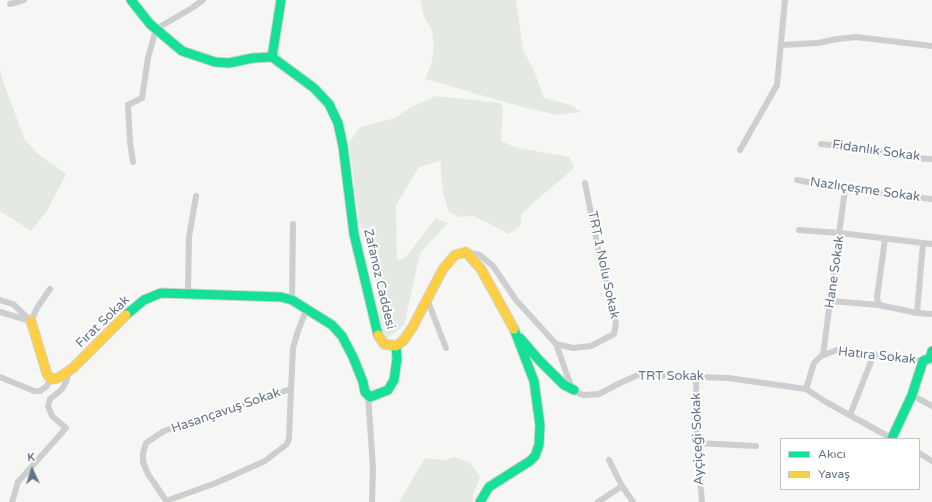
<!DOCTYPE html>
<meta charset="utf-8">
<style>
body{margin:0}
#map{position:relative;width:932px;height:502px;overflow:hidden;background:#f6f6f5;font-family:"Varela Round",sans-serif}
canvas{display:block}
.legend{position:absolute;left:780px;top:438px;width:140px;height:52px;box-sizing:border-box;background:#fff;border:1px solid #c1c7cf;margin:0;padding:5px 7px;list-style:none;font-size:12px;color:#657486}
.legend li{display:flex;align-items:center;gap:8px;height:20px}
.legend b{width:20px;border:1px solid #c1c7cf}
.north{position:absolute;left:12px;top:450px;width:40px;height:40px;-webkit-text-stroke:3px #fff;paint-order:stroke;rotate:356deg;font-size:11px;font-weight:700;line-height:16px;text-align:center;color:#657486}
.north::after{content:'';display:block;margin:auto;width:14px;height:18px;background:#657486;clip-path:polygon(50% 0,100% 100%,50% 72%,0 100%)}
</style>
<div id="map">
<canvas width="932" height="502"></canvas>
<ul class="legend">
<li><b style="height:5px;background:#16e098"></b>Akıcı</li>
<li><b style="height:5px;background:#ffcf43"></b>Yavaş</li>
</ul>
<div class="north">K</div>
</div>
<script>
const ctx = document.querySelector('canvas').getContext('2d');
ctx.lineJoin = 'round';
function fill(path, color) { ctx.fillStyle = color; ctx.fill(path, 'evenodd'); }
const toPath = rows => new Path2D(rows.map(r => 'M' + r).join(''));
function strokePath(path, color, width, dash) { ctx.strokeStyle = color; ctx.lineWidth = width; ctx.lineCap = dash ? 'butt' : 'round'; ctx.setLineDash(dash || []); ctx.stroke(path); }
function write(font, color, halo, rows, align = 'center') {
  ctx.font = font + ' "Varela Round",sans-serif'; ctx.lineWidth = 4; ctx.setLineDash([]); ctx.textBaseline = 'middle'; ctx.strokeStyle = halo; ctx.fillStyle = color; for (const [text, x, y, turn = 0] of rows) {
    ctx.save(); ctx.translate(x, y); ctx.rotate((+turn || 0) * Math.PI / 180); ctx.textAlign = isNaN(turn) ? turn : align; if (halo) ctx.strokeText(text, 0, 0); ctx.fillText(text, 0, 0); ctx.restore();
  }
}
fill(toPath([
 [420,0,516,0,523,50,533,68,544,98,571,105,581,112,558,115,526,108,425,79,431,65,434,48,432,30,424,16],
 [0,68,3,81,25,140,38,154,66,174,48,209,31,231,0,211],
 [436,96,501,103,503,109,501,141,517,148,570,157,574,168,522,213,520,226,509,234,474,216,460,217,449,212,444,196,441,173,441,161,419,167,396,205,397,260,404,259,436,218,448,223,420,253,404,325,387,339,379,328,380,308,386,296,377,286,360,224,349,143,360,127,395,118,411,107],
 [455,457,470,463,480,477,473,495,473,502,399,502,425,458,443,460]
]), '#e5e9e3');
const fast = toPath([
 [131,0,150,24,182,51,215,62,229,63,253,58,272,57,314,88,329,104,338,123,343,146,354,234,378,335],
 [272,57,281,0],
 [126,315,144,300,161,293,281,297,292,300,332,325,342,336,353,357,363,382,365,392,370,397,388,390,394,380,397,359,396,346],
 [520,338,539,360,564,385,574,390],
 [892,438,912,395,923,361,930,358,932,351],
 [480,502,489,487,530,461,535,456,539,445,540,425,534,381,514,329]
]);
const slow = toPath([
 [31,321,47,374,51,379,58,378,73,368,126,315],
 [378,335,384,344,396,346,403,341,412,328,443,269,455,255,466,252,481,269,514,329]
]);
strokePath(fast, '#d1d3d4', 11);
strokePath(slow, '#d1d3d4', 11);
strokePath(toPath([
 [10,4,24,0],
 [781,45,818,43,837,39,856,37,932,46],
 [821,144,872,150,910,158,932,159],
 [740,150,777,85,785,0],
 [133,162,130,142,128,105,142,98,148,58,156,29,192,8,203,0],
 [797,180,845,189,932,199],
 [799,230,840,233,932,244],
 [885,239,877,298,879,305,917,313,932,314],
 [466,252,480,255,493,266,516,300,556,344,571,386,574,390,580,394,584,395,599,394,620,383,638,375,728,378,806,389,826,402,893,439],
 [188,293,189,237,196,196],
 [427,299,446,348],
 [0,300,13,304,31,321],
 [292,300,293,224],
 [831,301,879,305],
 [0,312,27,320],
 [917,313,923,243],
 [31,321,37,308,50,289],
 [556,344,573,348,591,346,614,334,616,323,601,263,585,183],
 [823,355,845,189],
 [696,376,697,443,702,502],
 [0,377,34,391,40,391,46,387,51,379],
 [806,389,814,363,821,356,837,350,923,361],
 [368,395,373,468,372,502],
 [912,395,932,406],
 [850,415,874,354],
 [697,443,756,446],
 [919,453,932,461],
 [609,460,622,486,633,502],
 [166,501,216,483,265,461,287,444,289,438,291,389],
 [12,502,18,482,66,428,52,416,48,406,50,399,62,389,66,382,69,370],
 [167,502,148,474,143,462,143,453,146,443,164,431,291,389,293,348,298,331,307,308],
 [598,502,622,486]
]), '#cdced0', 6);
strokePath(fast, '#16e098', 9);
strokePath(slow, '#ffcf43', 9);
write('13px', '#657486', '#fff', [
 ["Fidanlık Sokak",876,151,8],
 ["Nazlıçeşme Sokak",865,190,8],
 ["TRT 1 Nolu Sokak",603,265,78],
 ["Hane Sokak",835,272,-82],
 ["Zafanoz Caddesi",379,279,77],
 ["Fırat Sokak",103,322,-44],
 ["Hatıra Sokak",877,356,6],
 ["TRT Sokak",671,377],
 ["Hasançavuş Sokak",226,411,-19],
 ["Ayçiçeği Sokak",698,439,-92]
]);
</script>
